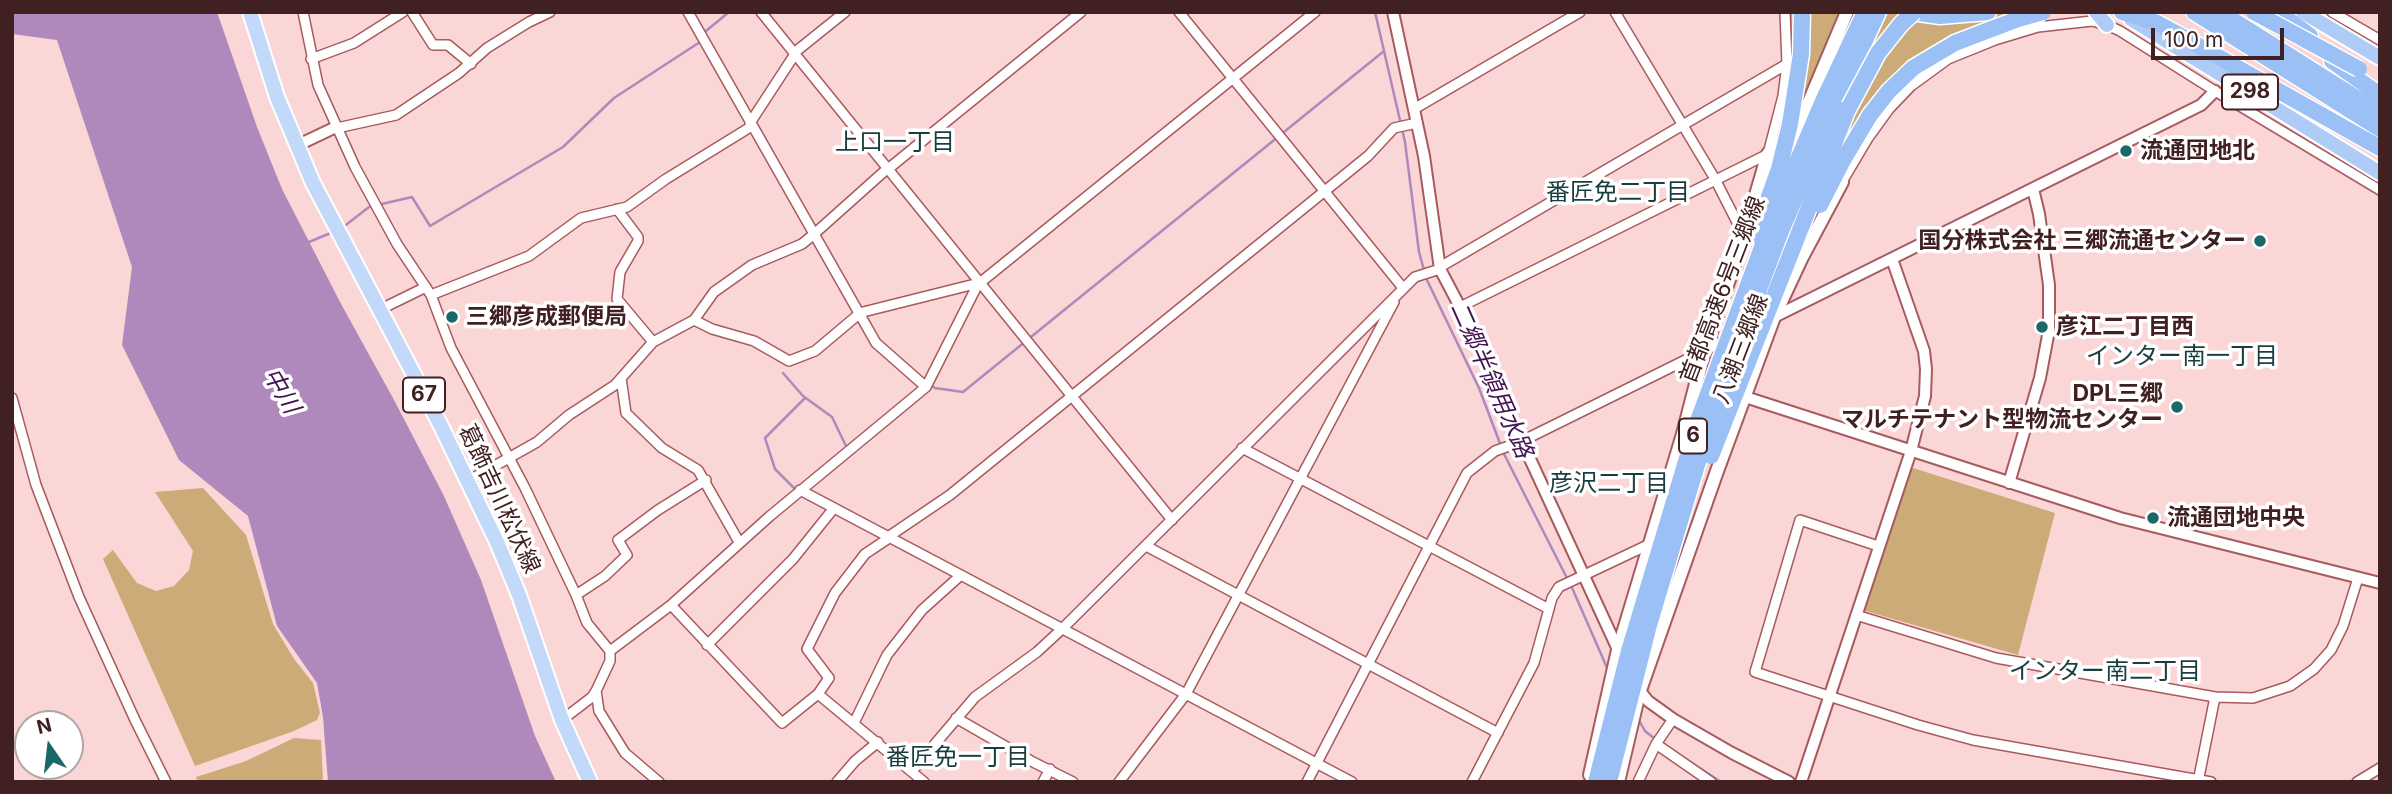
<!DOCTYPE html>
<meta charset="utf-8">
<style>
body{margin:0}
#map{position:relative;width:2392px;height:794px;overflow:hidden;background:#fad6d6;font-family:Inter,sans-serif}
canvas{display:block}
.frame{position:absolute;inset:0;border:14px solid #412022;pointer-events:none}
.north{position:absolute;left:14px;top:710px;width:70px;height:70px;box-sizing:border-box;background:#fff;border:2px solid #b3a6a7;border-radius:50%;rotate:346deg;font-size:19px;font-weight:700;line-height:28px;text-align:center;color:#412022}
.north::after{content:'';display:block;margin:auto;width:24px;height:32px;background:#1a686a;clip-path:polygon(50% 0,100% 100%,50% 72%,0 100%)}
.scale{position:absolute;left:2151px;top:28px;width:133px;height:32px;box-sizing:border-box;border:4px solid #412022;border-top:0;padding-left:9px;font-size:21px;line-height:24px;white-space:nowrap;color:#412022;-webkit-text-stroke:5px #fff;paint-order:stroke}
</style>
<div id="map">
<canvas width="2392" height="794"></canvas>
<div class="frame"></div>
<div class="north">N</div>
<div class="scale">100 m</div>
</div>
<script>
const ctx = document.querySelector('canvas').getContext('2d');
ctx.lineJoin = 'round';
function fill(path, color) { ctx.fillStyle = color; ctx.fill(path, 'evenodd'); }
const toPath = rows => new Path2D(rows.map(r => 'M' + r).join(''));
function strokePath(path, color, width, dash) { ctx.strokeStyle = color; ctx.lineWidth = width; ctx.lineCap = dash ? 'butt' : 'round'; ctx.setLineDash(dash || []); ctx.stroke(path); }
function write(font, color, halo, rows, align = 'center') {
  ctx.font = font + ' Inter,"Noto Sans JP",sans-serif'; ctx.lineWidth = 7; ctx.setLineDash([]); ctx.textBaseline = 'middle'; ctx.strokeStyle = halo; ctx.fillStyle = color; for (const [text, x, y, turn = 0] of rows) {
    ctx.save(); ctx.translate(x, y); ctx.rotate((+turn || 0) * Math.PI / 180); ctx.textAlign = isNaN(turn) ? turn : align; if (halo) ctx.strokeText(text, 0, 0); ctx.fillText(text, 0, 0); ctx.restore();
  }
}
fill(toPath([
 [1790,12,2021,12,1932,49,1841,150,1779,138,1791,73],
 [1910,467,2055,513,2018,655,1862,610],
 [203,488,246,535,273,624,294,659,313,683,320,713,317,720,294,731,195,766,103,559,113,550,137,583,156,591,174,586,189,570,193,551,155,492],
 [294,738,321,740,323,782,198,782,196,777,246,761]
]), '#ccab79');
fill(toPath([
 [12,12,217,12,257,127,282,189,340,302,394,400,443,494,481,580,535,736,556,782,328,782,323,717,317,683,277,626,248,516,179,460,122,345,132,267,57,40,12,34]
]), '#af88bc');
strokePath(toPath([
 [1375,12,1405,142,1419,252,1424,270],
 [703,36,706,31,729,12],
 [342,228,369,207,412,197,430,226,563,147,614,98,700,42],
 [309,242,333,232],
 [1425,276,1479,388,1501,446],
 [783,373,803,396,832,417,846,446],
 [929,384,935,388,963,392,1384,51],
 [1503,452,1573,590,1608,670],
 [795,489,775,469,765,438,805,398],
 [1637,717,1645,731,1655,739],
 [1678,754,1721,782]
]), '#af88bc', 2.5);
const minor = toPath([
 [303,12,318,85,355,167,397,244,431,295,451,348,525,488,576,595,587,623,610,651,610,661,596,691,599,711,625,753,659,782],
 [412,12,433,45,448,45,471,64],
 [688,12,876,343,926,387],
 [761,12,1172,520],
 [1179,12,1403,288],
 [1615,12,1715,179,1744,236],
 [2332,12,2380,40],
 [794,53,845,12],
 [311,59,354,43,403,12],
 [1414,109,1580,12],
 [750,123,795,54],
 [337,128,396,115,459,73,487,48,529,22,550,12],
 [888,169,1081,12],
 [1842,182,1868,138,1889,109,1911,86,1948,59,1995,40,2038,27,2092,21,2107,25,2120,31,2215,91,2380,190],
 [617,209,638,237,638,241,620,272,617,299,653,342],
 [813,235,888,168],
 [1440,267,1787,64],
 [981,282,1315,12],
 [431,295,529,256,581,218,627,207,666,179,752,126],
 [1460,307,1768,154,1783,96,1787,64,1785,12],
 [379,310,426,287],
 [859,313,979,283],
 [694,320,712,329,754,341,789,361,815,351,859,314],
 [621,378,626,413,662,448,698,470,739,542],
 [12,398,36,485,79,597,135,720,166,782],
 [1242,448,1549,609],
 [468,481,537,442,569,415,615,385,653,342,694,320,714,292,752,265,802,244,813,235],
 [800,490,1352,782],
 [888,537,950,495,1072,396,1368,156,1394,128,1417,123],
 [1146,546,1498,733],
 [1878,546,1800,520,1755,672,1918,725,1973,740,2211,782],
 [576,595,605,576,627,555,618,540,658,510,706,480],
 [671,605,782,723,818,694,829,678,807,649,835,593,865,554,889,538],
 [1856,615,1996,658,2215,697,2253,698,2290,686,2314,669,2331,650,2343,626,2358,578],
 [707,645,793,559,834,508],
 [610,651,671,605,770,516,926,387,978,284],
 [818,694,924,782],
 [956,718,1031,761,1073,782],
 [562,720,592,697,596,691],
 [854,723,887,655,922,610,961,575],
 [1656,744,1711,782],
 [912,771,975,697,1037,652,1063,628,1415,277,1440,269],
 [837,782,855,761,878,742],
 [1043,782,1050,769],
 [1119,782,1186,694,1394,302],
 [1307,782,1467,473,1495,451,1520,442,1728,339],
 [1472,782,1534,663,1552,598,1559,587,1652,543],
 [1638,782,1656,744,1673,719],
 [2198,782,2215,697],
 [2357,782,2380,768]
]);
const tertiary = toPath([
 [1393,12,1424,156,1440,269,1460,307,1620,654],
 [296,146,336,127],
 [1774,317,2201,105,2215,91],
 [1739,395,2120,518,2380,583],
 [2009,483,2040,378,2049,330,2049,285,2039,214,2033,189],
 [1637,687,1648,701,1673,719,1732,753,1789,782],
 [1801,782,1911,451,1925,396,1926,369,1924,351,1892,259]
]);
const secondary = toPath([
 [1806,151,1801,145,1799,137,1804,114,1847,12],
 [1590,775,1618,650,1683,434,1705,349,1744,236,1768,154,1788,134],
 [1618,782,1639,693,1717,471,1774,317,1801,259,1842,182,1840,174,1834,167]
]);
const primary = toPath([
 [250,12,277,97,313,183,440,424,497,542,519,595,562,720,590,782]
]);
const trunk = toPath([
 [2096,12,2107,25],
 [2303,12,2380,58],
 [2131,19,2380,173]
]);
const motorway = toPath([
 [1911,12,1940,16,1988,12],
 [2122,12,2157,23,2183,37,2380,148],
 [2194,12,2380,129],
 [2220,12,2380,113],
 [2278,12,2310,36],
 [2332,61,2380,95],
 [1823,101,1865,12],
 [1835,106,1878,12]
]);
strokePath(minor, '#a85a5e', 12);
strokePath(tertiary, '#a85a5e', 14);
strokePath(secondary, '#a85a5e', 16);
strokePath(primary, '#fff', 18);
strokePath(trunk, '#fff', 18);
strokePath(motorway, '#fff', 19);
strokePath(minor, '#fff', 9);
strokePath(tertiary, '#fff', 10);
strokePath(secondary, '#fff', 12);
strokePath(primary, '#c3d9f9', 14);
strokePath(trunk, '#afccf7', 14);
strokePath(motorway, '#9bc0f5', 16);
const motorwayBridge = toPath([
 [2254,12,2359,69],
 [1820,205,1842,162,1870,115,1889,91,1913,68,1955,43,2018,19,2043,12],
 [1755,235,1779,169,1790,124,1801,54,1802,12],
 [1711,456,1847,111,1878,53,1901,24,1914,12],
 [1596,782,1629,651,1699,418,1769,228,1823,101],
 [1609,782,1649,625,1697,465,1737,348,1781,231,1835,106]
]);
strokePath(motorwayBridge, '#fff', 19, []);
strokePath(motorwayBridge, '#9bc0f5', 16);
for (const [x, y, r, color] of [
 [2126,151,7,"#1a686a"],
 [2260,241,7,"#1a686a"],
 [452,317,7,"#1a686a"],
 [2042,327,7,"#1a686a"],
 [2177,407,7,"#1a686a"],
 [2153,518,7,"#1a686a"]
]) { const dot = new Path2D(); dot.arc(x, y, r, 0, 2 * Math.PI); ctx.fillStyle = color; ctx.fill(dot); strokePath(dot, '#fff', 2.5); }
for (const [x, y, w] of [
 [2250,92,56],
 [424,395,42],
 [1693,436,28]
]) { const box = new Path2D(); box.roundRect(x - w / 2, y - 17.5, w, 35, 5); ctx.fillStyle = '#fff'; ctx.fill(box); strokePath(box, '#412022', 2); }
write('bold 21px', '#412022', null, [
 ["298",2250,92],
 ["67",424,395],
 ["6",1693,436]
]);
write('bold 23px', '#412022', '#fff', [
 ["流通団地北",2140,151],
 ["国分株式会社 三郷流通センター",2246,241,"right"],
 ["三郷彦成郵便局",466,317],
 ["彦江二丁目西",2056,327],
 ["DPL三郷",2163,394,"right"],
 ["マルチテナント型物流センター",2163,420,"right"],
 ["流通団地中央",2167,518]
], 'left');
write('23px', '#412022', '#fff', [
 ["首都高速6号三郷線",1723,290,-69],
 ["八潮三郷線",1741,349,-69],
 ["葛飾吉川松伏線",499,499,65]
]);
write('24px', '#1a3d3e', '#fff', [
 ["上口一丁目",895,143],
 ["番匠免二丁目",1618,193],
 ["インター南一丁目",2182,357],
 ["彦沢二丁目",1609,484],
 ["インター南二丁目",2105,672],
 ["番匠免一丁目",958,758]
]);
write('italic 24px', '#441352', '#fff', [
 ["二郷半領用水路",1491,380,66],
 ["中川",281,391,60]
]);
</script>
